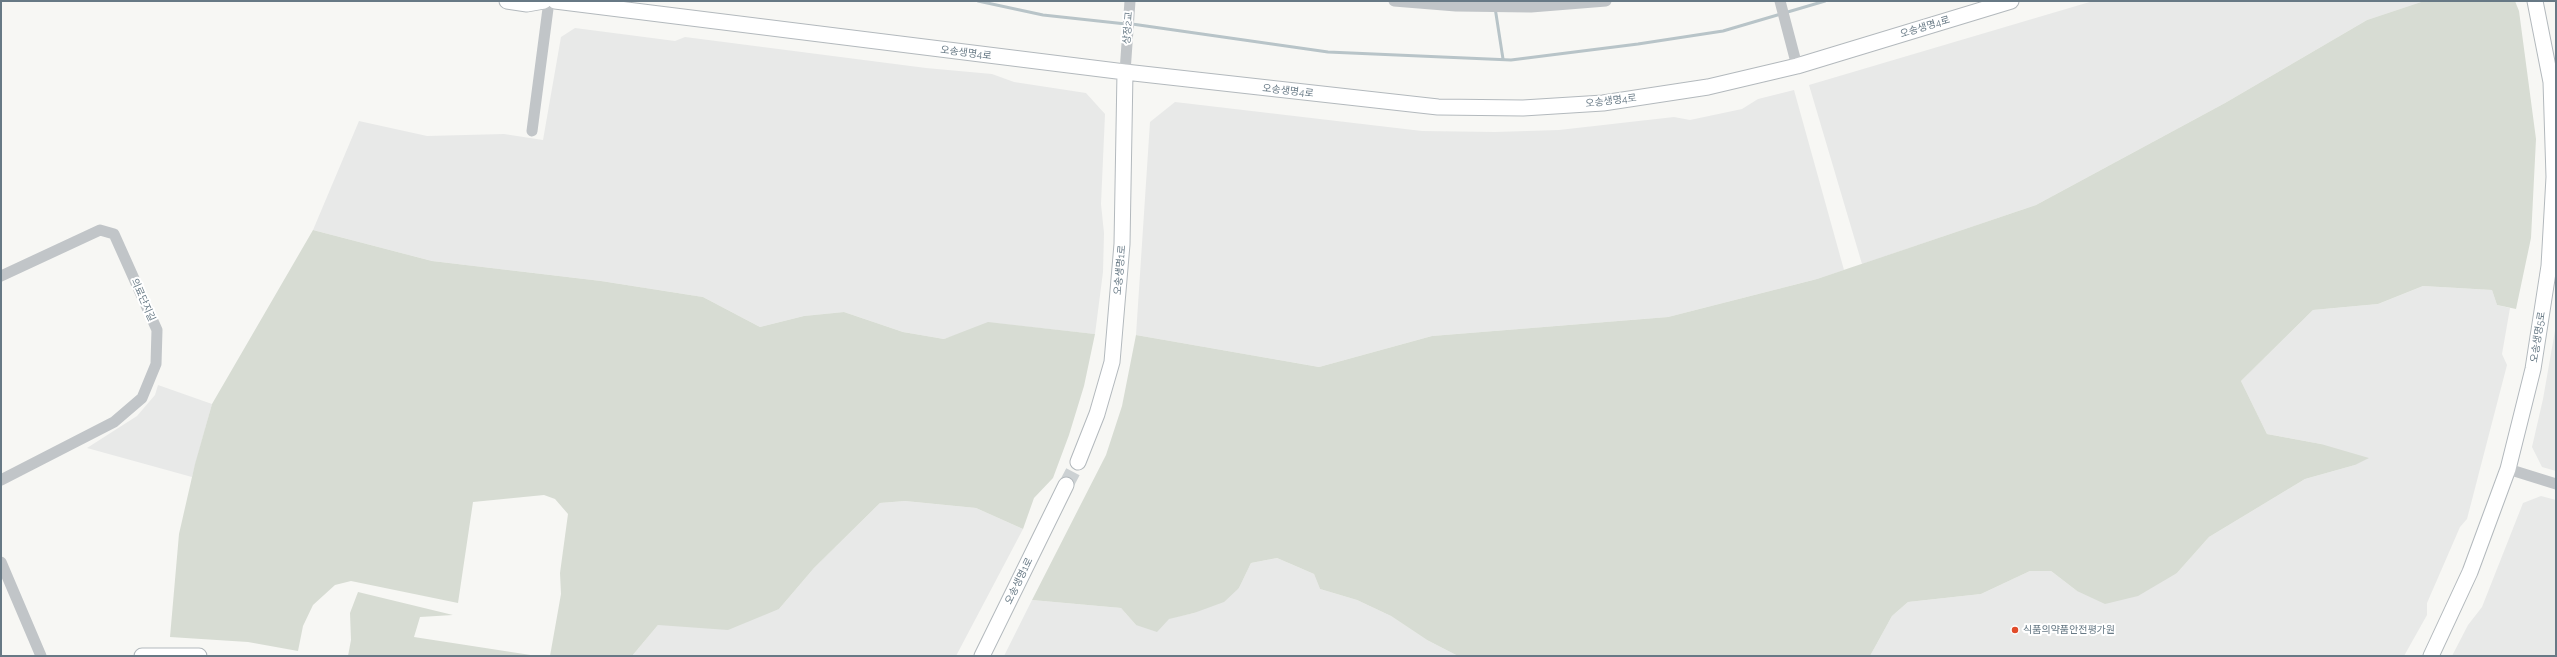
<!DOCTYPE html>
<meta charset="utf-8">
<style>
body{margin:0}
#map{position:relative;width:2557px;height:657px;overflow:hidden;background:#f7f7f4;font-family:Raleway,sans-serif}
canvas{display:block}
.frame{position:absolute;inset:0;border:2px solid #677985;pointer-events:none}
</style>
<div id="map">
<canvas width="2557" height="657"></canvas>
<div class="frame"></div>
</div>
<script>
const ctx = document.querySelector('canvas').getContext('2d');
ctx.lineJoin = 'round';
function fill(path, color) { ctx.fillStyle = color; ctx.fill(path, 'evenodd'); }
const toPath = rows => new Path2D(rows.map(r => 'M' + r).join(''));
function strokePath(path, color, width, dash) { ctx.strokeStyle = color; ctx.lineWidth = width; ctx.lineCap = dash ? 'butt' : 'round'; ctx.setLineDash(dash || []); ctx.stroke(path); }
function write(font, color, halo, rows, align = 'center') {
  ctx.font = font + ' Raleway,"Noto Sans KR",sans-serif'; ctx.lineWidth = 4; ctx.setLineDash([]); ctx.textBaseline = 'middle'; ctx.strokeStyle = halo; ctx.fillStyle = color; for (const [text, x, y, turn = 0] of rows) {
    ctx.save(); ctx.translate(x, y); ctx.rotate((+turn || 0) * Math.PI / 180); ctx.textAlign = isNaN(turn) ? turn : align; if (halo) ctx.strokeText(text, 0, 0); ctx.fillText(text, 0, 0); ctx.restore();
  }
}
fill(toPath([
 [2093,1,2424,1,2367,20,2225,103,2036,205,1862,264,1809,85],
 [575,28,675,41,685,37,926,68,992,74,1014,82,1086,93,1105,114,1101,204,1104,233,1103,272,1095,334,993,323,944,339,903,332,844,312,804,316,760,327,703,297,601,281,432,261,313,230,359,121,427,136,504,134,543,140,561,37],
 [1794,90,1844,270,1817,279,1668,317,1432,336,1319,367,1136,335,1150,122,1175,102,1422,131,1495,132,1559,130,1674,117,1690,120,1742,109,1758,99],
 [2423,286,2492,290,2497,305,2510,308,2502,354,2507,365,2467,519,2460,527,2427,603,2427,615,2404,656,1870,656,1892,616,1908,602,1981,594,2030,571,2051,571,2077,591,2177,573,2209,537,2305,479,2355,465,2321,444,2267,434,2241,381,2313,310,2378,304],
 [2556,325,2556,471,2542,467,2532,447,2543,399],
 [158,385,212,404,192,477,87,448,137,416,155,395],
 [2541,496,2556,500,2556,656,2452,656,2468,625,2482,607,2523,503],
 [905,501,976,508,1023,529,956,656,632,656,658,625,676,625,779,609,814,568,880,503],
 [1277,558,1314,574,1320,589,1357,600,1391,616,1427,640,1458,656,1004,656,1032,600,1121,608,1136,625,1194,613,1239,588,1251,563]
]), '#e8e9e8');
fill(toPath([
 [2424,1,2515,1,2519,11,2536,139,2531,238,2516,309,2497,305,2492,290,2423,286,2378,304,2313,310,2241,381,2267,434,2321,444,2369,458,2355,465,2305,479,2209,537,2177,573,2138,596,2105,604,2077,591,2051,571,2030,571,1981,594,1908,602,1892,616,1870,656,1458,656,1427,640,1391,616,1357,600,1320,589,1314,574,1277,558,1251,563,1239,588,1224,602,1194,613,1169,619,1157,632,1136,625,1121,608,1032,600,1106,455,1122,406,1136,335,1319,367,1432,336,1668,317,1817,279,2036,205,2225,103,2367,20],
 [313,230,432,261,601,281,703,297,760,327,804,316,844,312,903,332,944,339,988,322,1095,334,1084,386,1069,435,1053,478,1034,498,1023,529,976,508,905,501,880,503,814,568,779,609,728,630,658,625,632,656,550,656,561,594,560,573,568,514,555,499,544,495,473,502,458,603,351,581,335,585,313,605,303,626,298,651,248,642,170,637,179,534,195,464,212,404],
 [358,592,453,615,420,617,414,637,537,656,348,656,351,640,350,613]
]), '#d7dcd3');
strokePath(toPath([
 [978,1,1043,15,1126,24],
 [1494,1,1503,59],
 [1132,24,1328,52,1511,60,1638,44,1723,31,1825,1]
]), '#b8c4c8', 3);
strokePath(toPath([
 [1066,485,1078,462]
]), '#ccd1d3', 15, [15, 8]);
const secondary = toPath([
 [507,1,527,4,544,1],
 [555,1,1125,72,1438,107,1523,108,1603,103,1708,87,1797,66,2011,1],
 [1078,462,1097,414,1112,362,1122,244,1125,72],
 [142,656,199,656],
 [982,656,1066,485],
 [2431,656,2470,572,2508,469,2533,369,2549,266,2554,177,2551,82,2535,1]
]);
strokePath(secondary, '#b3b9bd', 17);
strokePath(toPath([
 [1394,1,1456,6,1531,7,1606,1],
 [1780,1,1797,66],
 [1125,72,1130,1],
 [532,131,549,1],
 [1,276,100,230,114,234,157,330,156,364,142,398,114,422,1,480],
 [2508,469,2556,484],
 [1,562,41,656]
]), '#c1c5c8', 11);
strokePath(secondary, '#fff', 15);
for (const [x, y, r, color] of [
 [2015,630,4,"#e14c2a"]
]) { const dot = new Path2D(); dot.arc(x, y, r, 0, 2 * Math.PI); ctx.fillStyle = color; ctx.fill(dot); strokePath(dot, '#fff', 1.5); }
write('10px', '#677985', '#fff', [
 ["오송생명4로",1925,27,-17],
 ["상정2교",1128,28,-86],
 ["오송생명4로",966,53,7],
 ["오송생명4로",1288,91,6],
 ["오송생명4로",1611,101,-7],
 ["오송생명1로",1120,270,-85],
 ["의료단지길",143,300,66],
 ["오송생명5로",2538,337,-81],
 ["오송생명1로",1019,581,-64]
]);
write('10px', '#677985', '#fff', [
 ["식품의약품안전평가원",2023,630]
], 'left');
</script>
